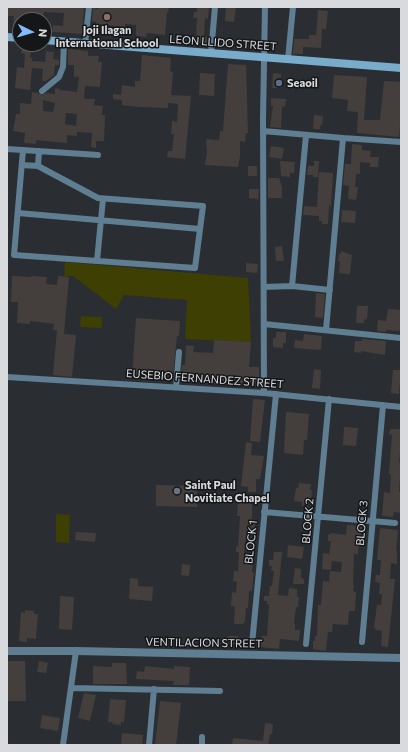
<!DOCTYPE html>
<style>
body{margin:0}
#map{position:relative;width:408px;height:752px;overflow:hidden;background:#2a2e32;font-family:Commissioner,sans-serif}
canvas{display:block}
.frame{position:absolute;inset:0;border:8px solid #d8dadd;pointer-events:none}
.north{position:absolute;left:12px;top:12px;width:40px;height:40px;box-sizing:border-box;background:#141618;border:1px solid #626467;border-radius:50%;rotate:95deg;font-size:11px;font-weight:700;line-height:16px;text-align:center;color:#d8dadd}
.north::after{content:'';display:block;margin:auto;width:14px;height:18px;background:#83bcfb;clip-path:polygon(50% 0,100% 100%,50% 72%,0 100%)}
</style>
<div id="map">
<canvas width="408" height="752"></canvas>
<div class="frame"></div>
<div class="north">N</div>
</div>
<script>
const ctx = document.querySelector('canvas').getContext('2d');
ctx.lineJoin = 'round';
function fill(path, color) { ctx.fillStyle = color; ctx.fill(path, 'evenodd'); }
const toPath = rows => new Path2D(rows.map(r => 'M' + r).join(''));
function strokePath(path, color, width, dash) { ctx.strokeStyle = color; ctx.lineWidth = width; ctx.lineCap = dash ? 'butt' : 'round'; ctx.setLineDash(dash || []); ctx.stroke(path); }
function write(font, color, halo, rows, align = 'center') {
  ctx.font = font + ' Commissioner,sans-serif'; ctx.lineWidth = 3; ctx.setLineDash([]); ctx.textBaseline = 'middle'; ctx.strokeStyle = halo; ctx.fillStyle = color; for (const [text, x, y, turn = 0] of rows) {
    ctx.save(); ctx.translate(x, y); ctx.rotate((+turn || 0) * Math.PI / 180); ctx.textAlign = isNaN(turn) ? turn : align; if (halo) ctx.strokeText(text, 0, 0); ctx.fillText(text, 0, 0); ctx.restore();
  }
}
fill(toPath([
 [65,262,248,278,251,342,185,339,187,300,124,295,116,309,73,276,64,276],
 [81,316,102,317,102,328,80,327],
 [56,514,70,515,69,543,56,542]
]), '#3d3f03');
fill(toPath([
 [7,7,84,7,82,34,52,32,53,25,63,26,64,13,44,12,43,20,20,20,20,29,13,29,14,16,7,16],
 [98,7,169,7,168,13,167,12,165,35,147,33,146,37,136,36,136,25,125,24,125,27,96,24,96,22,92,21,93,8,98,9],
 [197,7,209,7,208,19,205,18,204,37,207,37,207,43,192,42,193,36,196,37,197,18,193,18,194,12,197,12],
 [226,7,236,8,234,22,225,21],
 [318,10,328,11,326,29,322,29,321,48,303,47,303,54,293,54,294,39,309,39,309,35,316,35],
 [22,46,31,47,30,58,32,58,32,61,45,62,46,51,54,52,53,59,59,60,59,65,55,65,54,75,46,81,42,81,43,69,32,68,30,90,15,88,17,67,24,68,25,54,21,53],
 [68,49,88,51,88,56,99,56,98,62,102,62,100,87,85,86,84,97,85,99,95,99,94,105,103,106,102,115,105,115,104,141,96,141,96,148,91,147,92,133,77,132,77,136,67,135,67,143,36,140,36,144,24,143,25,133,13,131,16,114,20,114,20,103,31,104,32,92,38,93,42,95,46,93,55,94,55,88,60,89,60,90,77,92,79,77,74,77,74,65,68,65],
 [43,100,55,103,53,112,43,111],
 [66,113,77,114,76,126,65,124],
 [142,55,171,58,170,71,173,72,171,95,191,96,185,159,167,157,168,151,172,151,174,134,171,134,172,121,177,122,178,104,168,103,168,108,138,107,122,105,122,100,113,99,113,94,121,95,122,85,135,87,135,81,140,81],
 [228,64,246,65,248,133,246,133,245,142,240,141,240,156,238,167,205,165,207,152,206,139,219,140,220,131,223,131],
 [200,73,215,74,214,96,199,95],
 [273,73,281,74,281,88,272,88],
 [334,75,367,77,364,120,380,120,384,81,401,82,401,114,399,137,357,133,358,112,347,111,348,100,332,98],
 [271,98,286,99,285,107,282,106,281,128,270,127,273,106,271,106],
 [314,115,323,116,322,125,320,126,320,129,313,129],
 [352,144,362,145,362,150,371,151,370,157,379,157,378,167,370,167,370,163,360,162,360,174,356,174,355,187,358,187,356,200,348,199,349,186,343,185,345,164,351,164],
 [271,146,284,148,282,159,269,157],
 [280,161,295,162,294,173,290,173,290,177,281,176],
 [314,161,319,161,318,177,313,177,313,175,307,175,308,166,314,166],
 [248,166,257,166,257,176,248,176],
 [319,172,333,173,331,206,329,205,328,224,322,224,322,221,319,221,319,216,303,215,304,206,317,207],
 [268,178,279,178,282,187,282,198,268,198],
 [249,189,259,189,258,199,249,198],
 [342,210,356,211,355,223,341,222],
 [282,246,284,261,276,261,275,247],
 [341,251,352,255,350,274,339,273,340,261,338,261,339,253,341,254],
 [246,263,258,264,257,273,246,272],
 [12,276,31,277,31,276,47,277,46,284,57,285,58,276,69,277,64,334,76,335,72,377,53,375,57,330,53,330,54,324,30,321,30,324,17,323,18,302,11,302],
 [316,293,325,294,323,318,315,317],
 [357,306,368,306,367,320,364,319,364,323,356,323],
 [388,309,401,310,401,331,386,330,386,332,377,331,378,320,386,321],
 [136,318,180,321,179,336,177,336,173,374,148,372,148,378,132,377],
 [276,332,286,332,286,343,283,343,283,348,273,347,273,338,276,338],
 [304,334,322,336,321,350,294,348,295,340,303,341],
 [362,339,386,341,385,355,361,351,361,353,354,352,355,341,362,341],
 [214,340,251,342,249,367,259,367,259,383,248,382,248,386,211,384,212,375,191,373,191,378,181,377,182,365,185,365,186,345,194,346,193,352,213,353],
 [314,369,321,370,320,389,312,388],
 [393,370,401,370,399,394,391,393],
 [253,399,265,400,260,442,250,441],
 [286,412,309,414,307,440,304,440,303,455,284,453],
 [344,427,358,428,356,446,343,445],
 [390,429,401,429,401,452,400,452,399,462,401,463,399,492,401,492,401,513,394,512,393,517,382,516,384,492,390,493,391,474,389,474,392,435,389,434],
 [246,442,252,443,251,455,264,456,260,479,256,479,256,492,248,492,248,487,241,486],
 [299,483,311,484,310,490,312,490,311,500,309,500,308,507,302,506,302,502,294,501,296,488,298,488],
 [156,485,197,486,197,507,156,506],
 [238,502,252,503,252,523,255,523,254,535,248,534,248,539,246,539,245,543,244,556,249,556,248,562,253,563,252,572,254,572,252,591,249,591,248,608,246,608,245,622,244,622,243,624,234,624,235,607,231,606,232,592,236,593,237,582,233,581,234,571,238,571,239,552,236,552,236,546,238,547,240,516,237,516],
 [347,525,362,526,361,539,359,539,358,554,354,554,353,585,354,585,353,591,356,592,355,611,349,611,348,625,333,624,332,632,328,632,326,651,313,649,313,641,315,641,315,636,317,636,318,605,321,605,323,581,329,582,330,571,341,572,342,562,332,561,331,570,322,569,323,553,329,554,331,541,328,541,328,534,330,535,331,533,346,535],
 [380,528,398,530,396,551,397,551,397,564,391,563,390,579,395,579,388,647,381,646,382,631,375,630,376,628,374,628,377,605,381,605,382,594,379,594,380,583,375,582,376,575,380,575,381,560,377,560],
 [76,532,96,533,95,542,75,540],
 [288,545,304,547,302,559,287,557],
 [274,552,282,552,278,595,288,596,289,588,297,589,297,597,299,597,298,607,296,607,294,624,295,624,295,630,300,630,299,641,280,639,279,649,260,647,262,636,267,636,269,605,267,604,267,601,264,601,264,596,269,596,270,586,272,586,274,571,271,571,272,566,269,566,269,560,273,560],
 [182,564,190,565,189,576,181,575],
 [295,568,301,569,301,578,304,579,304,584,293,584],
 [130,578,138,579,138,586,153,587,152,601,129,599],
 [60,596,74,597,72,630,59,629],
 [25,610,34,611,34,614,38,614,36,639,27,638,27,642,19,641,21,612,25,613],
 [228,636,238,636,237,645,227,644],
 [7,661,25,661,26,701,7,701],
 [39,661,48,663,46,673,37,672],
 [112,663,126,663,127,684,93,684,93,666,112,667],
 [145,666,174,669,174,666,190,667,189,685,173,685,174,681,136,679,137,671,144,672],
 [84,693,96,695,90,721,78,718],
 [110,699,126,700,124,722,121,722,121,725,112,724,113,722,108,722],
 [160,701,181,703,176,745,155,745],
 [42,715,60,718,58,731,40,728],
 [265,723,273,724,272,734,270,734,268,745,232,745,233,738,263,741],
 [122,733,143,735,142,745,121,745]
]), '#443f3c');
strokePath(toPath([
 [85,44,89,7],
 [211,53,215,7],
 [288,59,293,7],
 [42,91,59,77,63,67,64,42],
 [263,131,343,138,401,142],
 [7,149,98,155],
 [22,165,38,166,98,198,203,206,195,268,14,255,23,150],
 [38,166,39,151],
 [18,213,200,229],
 [97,261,103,199],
 [292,286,306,135],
 [264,287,292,286,330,290],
 [264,324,401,338],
 [326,330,343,138],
 [7,377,264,393,401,407],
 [176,387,179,352],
 [264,393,263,119,265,7],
 [264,512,395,523],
 [362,642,383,405],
 [252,644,276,394],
 [306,644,329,399],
 [71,688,220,691],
 [63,745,76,651],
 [149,745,154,689],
 [202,745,202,737]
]), '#5f7e92', 6);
strokePath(toPath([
 [7,651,76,651,401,658]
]), '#5f7e92', 8);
strokePath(toPath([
 [7,37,20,38],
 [44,40,401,68]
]), '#79accb', 8);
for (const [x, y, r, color] of [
 [107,17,4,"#8d6e63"],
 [279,83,4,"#5c6f8a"],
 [177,491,4,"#6b7280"]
]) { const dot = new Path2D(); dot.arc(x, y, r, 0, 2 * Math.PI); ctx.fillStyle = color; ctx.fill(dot); strokePath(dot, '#141618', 1.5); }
write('bold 11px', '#d8dadd', '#141618', [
 ["Joji Ilagan",107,30,"center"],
 ["International School",107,43,"center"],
 ["Seaoil",287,83],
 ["Saint Paul",185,485],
 ["Novitiate Chapel",185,498]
], 'left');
write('11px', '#d8dadd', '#141618', [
 ["LEON LLIDO STREET",223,43,4],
 ["EUSEBIO FERNANDEZ STREET",205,379,4],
 ["BLOCK 2",308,521,-85],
 ["BLOCK 3",362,523,-85],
 ["BLOCK 1",251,542,-84],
 ["VENTILACION STREET",204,643,1]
]);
</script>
